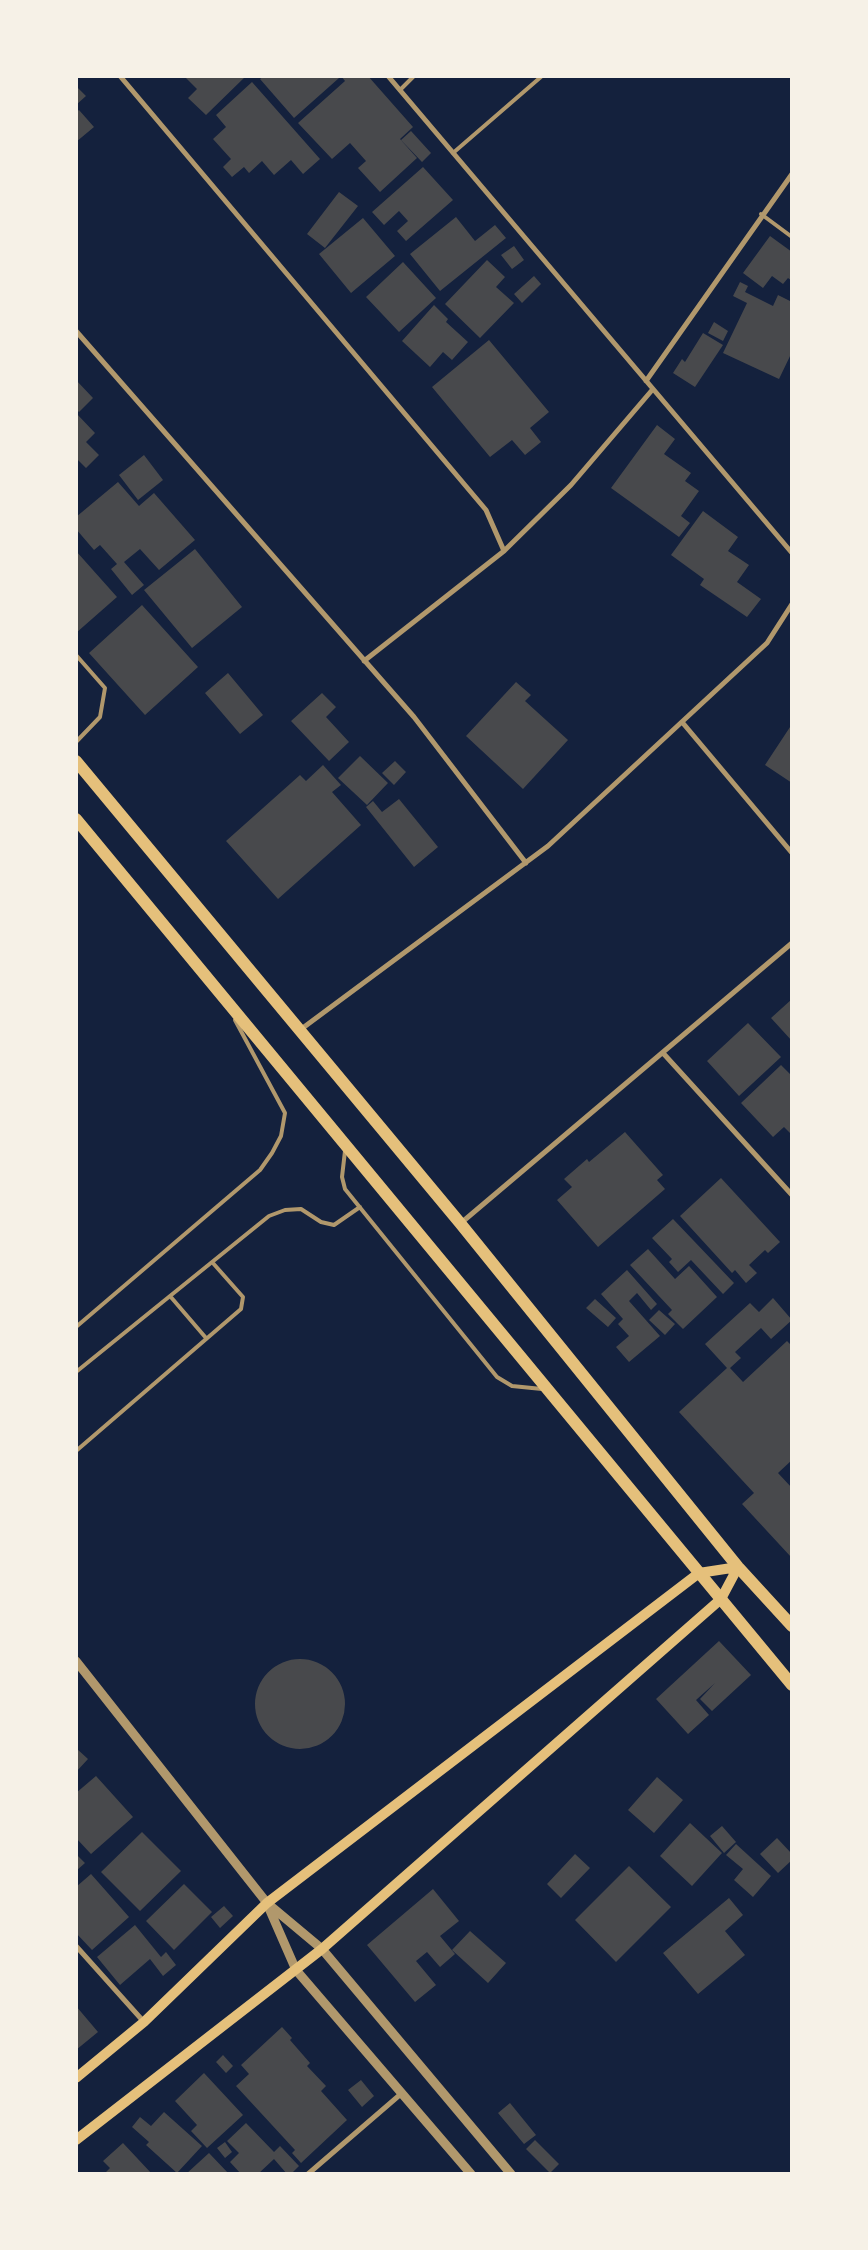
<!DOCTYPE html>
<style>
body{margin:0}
#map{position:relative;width:868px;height:2250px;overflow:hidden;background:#14213d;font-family:"DejaVu Sans",sans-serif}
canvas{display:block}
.frame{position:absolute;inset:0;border:78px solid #f6f1e7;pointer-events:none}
</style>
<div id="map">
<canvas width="868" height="2250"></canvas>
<div class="frame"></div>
</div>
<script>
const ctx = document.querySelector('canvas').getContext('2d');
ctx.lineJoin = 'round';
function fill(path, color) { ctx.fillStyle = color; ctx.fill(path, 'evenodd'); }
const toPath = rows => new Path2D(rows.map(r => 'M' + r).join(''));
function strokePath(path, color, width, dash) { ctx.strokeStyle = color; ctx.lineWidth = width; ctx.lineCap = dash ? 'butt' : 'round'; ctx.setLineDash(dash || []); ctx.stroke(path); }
fill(toPath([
 [184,76,246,76,206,115,188,98,197,89],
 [264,76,338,76,339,78,294,118,260,79],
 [341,76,368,76,413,127,400,139,417,158,380,192,358,168,366,161,350,143,332,159,298,123,345,81],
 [252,82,320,159,303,174,291,160,274,175,262,161,249,173,244,167,232,177,223,167,231,159,213,139,226,127,216,115],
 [76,86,86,96,76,105],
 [79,110,94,127,76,142,76,112],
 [411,131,431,153,422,162,401,140],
 [423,167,453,200,406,241,397,231,408,221,399,211,384,225,372,212],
 [339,192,358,206,325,248,307,234],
 [456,217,475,241,495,225,506,238,440,291,410,254],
 [363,218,395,256,351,293,319,254],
 [770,236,792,252,792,281,788,278,783,284,772,276,763,288,743,273],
 [514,246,524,260,512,269,501,255],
 [487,260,505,277,496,287,514,303,480,338,445,304],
 [403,262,436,298,399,332,366,297],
 [534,276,541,284,522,303,514,294],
 [740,282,748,286,745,292,773,306,778,295,792,302,792,352,779,379,723,353,747,303,733,296],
 [434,305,448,319,446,322,468,342,452,360,443,352,430,367,402,341],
 [714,322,728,331,723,341,708,333],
 [703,333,723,345,695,387,673,373,682,359,685,362],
 [489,340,549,412,530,428,541,442,525,455,512,440,490,457,432,387],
 [76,380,93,398,79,412,76,409],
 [76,413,95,433,86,442,99,455,86,468,76,458],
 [657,425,675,439,664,454,691,473,685,481,699,491,681,516,690,523,679,537,611,488],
 [144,455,163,480,138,500,119,475],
 [118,482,139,506,154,493,195,540,159,570,140,549,124,562,144,585,132,595,111,569,117,564,100,545,94,550,76,529,76,517],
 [703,511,738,537,728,551,749,565,737,582,761,599,747,617,700,585,704,579,671,555],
 [195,549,242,607,192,648,144,590],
 [76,551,117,597,76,633],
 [142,605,198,667,145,715,89,653],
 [228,673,263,715,240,734,205,693],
 [516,682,531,695,525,701,568,740,523,789,466,736],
 [322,693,336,707,326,717,349,742,329,761,291,721],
 [792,724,792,783,765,765],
 [360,756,388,783,367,805,338,778],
 [395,761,406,772,394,785,382,773],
 [323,765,341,785,332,792,361,825,278,899,226,841,300,775,306,781],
 [399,799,438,847,414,867,366,807,373,801,382,812],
 [792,999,792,1041,771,1018],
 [748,1023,781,1057,739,1096,707,1061],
 [781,1065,792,1076,792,1135,784,1127,773,1137,741,1103],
 [625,1132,663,1175,657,1180,665,1189,598,1247,557,1200,572,1187,564,1179,587,1159,589,1162],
 [721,1178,780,1242,768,1253,765,1250,749,1265,757,1273,746,1283,735,1270,732,1273,680,1216],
 [673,1219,734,1283,723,1294,691,1260,678,1272,669,1262,672,1259,652,1238],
 [648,1249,675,1279,689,1266,717,1297,683,1329,668,1314,672,1310,630,1265],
 [627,1270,657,1304,651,1310,637,1293,629,1301,660,1336,629,1362,616,1347,629,1336,618,1324,623,1319,601,1294],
 [773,1298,792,1320,771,1339,761,1328,735,1352,741,1358,730,1368,743,1382,787,1341,792,1346,792,1460,778,1473,792,1488,791,1557,742,1504,754,1493,679,1412,727,1368,705,1344,750,1303,759,1312],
 [595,1299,616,1318,608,1327,586,1308],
 [659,1310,675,1324,665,1335,649,1320],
 [719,1641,751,1675,712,1711,700,1699,715,1683,696,1700,709,1715,688,1734,656,1699],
 '255 1704a45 45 0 1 1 90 0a45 45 0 1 1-90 0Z',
 [76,1748,88,1759,76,1772],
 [96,1776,133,1817,91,1854,76,1838,76,1793],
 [657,1777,683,1800,654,1833,628,1810],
 [690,1823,722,1853,692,1886,660,1856],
 [722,1826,736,1842,724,1853,710,1836],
 [142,1832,181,1871,140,1911,101,1872],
 [777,1838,792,1854,792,1860,778,1873,760,1854],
 [736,1844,771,1876,753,1897,734,1880,743,1869,726,1855],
 [76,1854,85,1863,76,1871],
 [575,1854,590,1868,561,1898,547,1884],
 [629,1866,671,1907,616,1962,575,1920],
 [91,1874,129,1917,92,1950,76,1933,76,1887],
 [184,1884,212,1912,174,1950,146,1921],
 [433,1889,459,1921,440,1936,455,1954,440,1967,427,1952,416,1961,436,1985,415,2002,367,1945],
 [729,1898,743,1915,725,1931,745,1955,698,1994,663,1953],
 [224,1906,233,1916,220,1928,211,1917],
 [135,1925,161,1957,166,1952,176,1965,163,1976,150,1959,120,1985,97,1957],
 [470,1931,506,1963,488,1983,452,1950],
 [76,2006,98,2032,76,2050],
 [282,2027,292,2038,290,2040,310,2063,307,2066,326,2086,321,2091,347,2120,301,2163,292,2153,295,2150,236,2086,249,2074,241,2065],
 [223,2055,233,2066,226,2073,216,2062],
 [204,2073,243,2115,207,2148,191,2131,197,2125,175,2101],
 [361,2080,374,2096,362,2107,348,2090],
 [510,2103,536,2135,524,2144,498,2113],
 [164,2112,202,2146,177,2173,146,2145,149,2142,132,2127,140,2117,151,2126],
 [246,2123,274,2152,280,2146,299,2166,291,2174,287,2174,274,2159,258,2174,241,2174,230,2162,239,2153,227,2141],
 [535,2140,559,2164,550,2173,526,2149],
 [225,2142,232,2152,225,2158,217,2148],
 [123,2143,152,2174,104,2174,110,2168,103,2161],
 [209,2153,229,2174,186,2174]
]), '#48494c');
strokePath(toPath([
 [400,90,414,76],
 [453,153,542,76],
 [761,214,792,237],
 [76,655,105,688,100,717,76,742],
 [345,1151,342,1177,345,1189,497,1377,512,1386,542,1389],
 [170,1296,206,1338],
 [76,1327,260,1170,272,1153,281,1136,285,1113,235,1020],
 [76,1372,269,1216,285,1210,301,1209,321,1222,334,1225,360,1207],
 [76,1451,241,1309,243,1297,212,1262]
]), '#b1986c', 4);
strokePath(toPath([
 [120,76,486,510,504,551],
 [388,76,792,553],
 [76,331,414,717,526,863],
 [646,381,792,174],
 [364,661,504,551,571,485,653,389],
 [682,722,792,853],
 [300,1030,548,846,767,643,792,604],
 [663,1053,792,1195],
 [461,1223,792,943],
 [76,1946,144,2022],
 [308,2174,402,2093]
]), '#b1986c', 5);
strokePath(toPath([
 [76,1661,267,1903,322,1949,511,2174],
 [268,1906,296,1970,471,2174]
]), '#b1986c', 9);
strokePath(toPath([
 [76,2078,144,2022,267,1903,699,1573,738,1567],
 [76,2140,322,1949,721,1599,738,1567]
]), '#e5c07b', 10);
strokePath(toPath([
 [76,761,460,1223,738,1567,792,1626],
 [76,819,792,1685]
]), '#e5c07b', 12);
</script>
